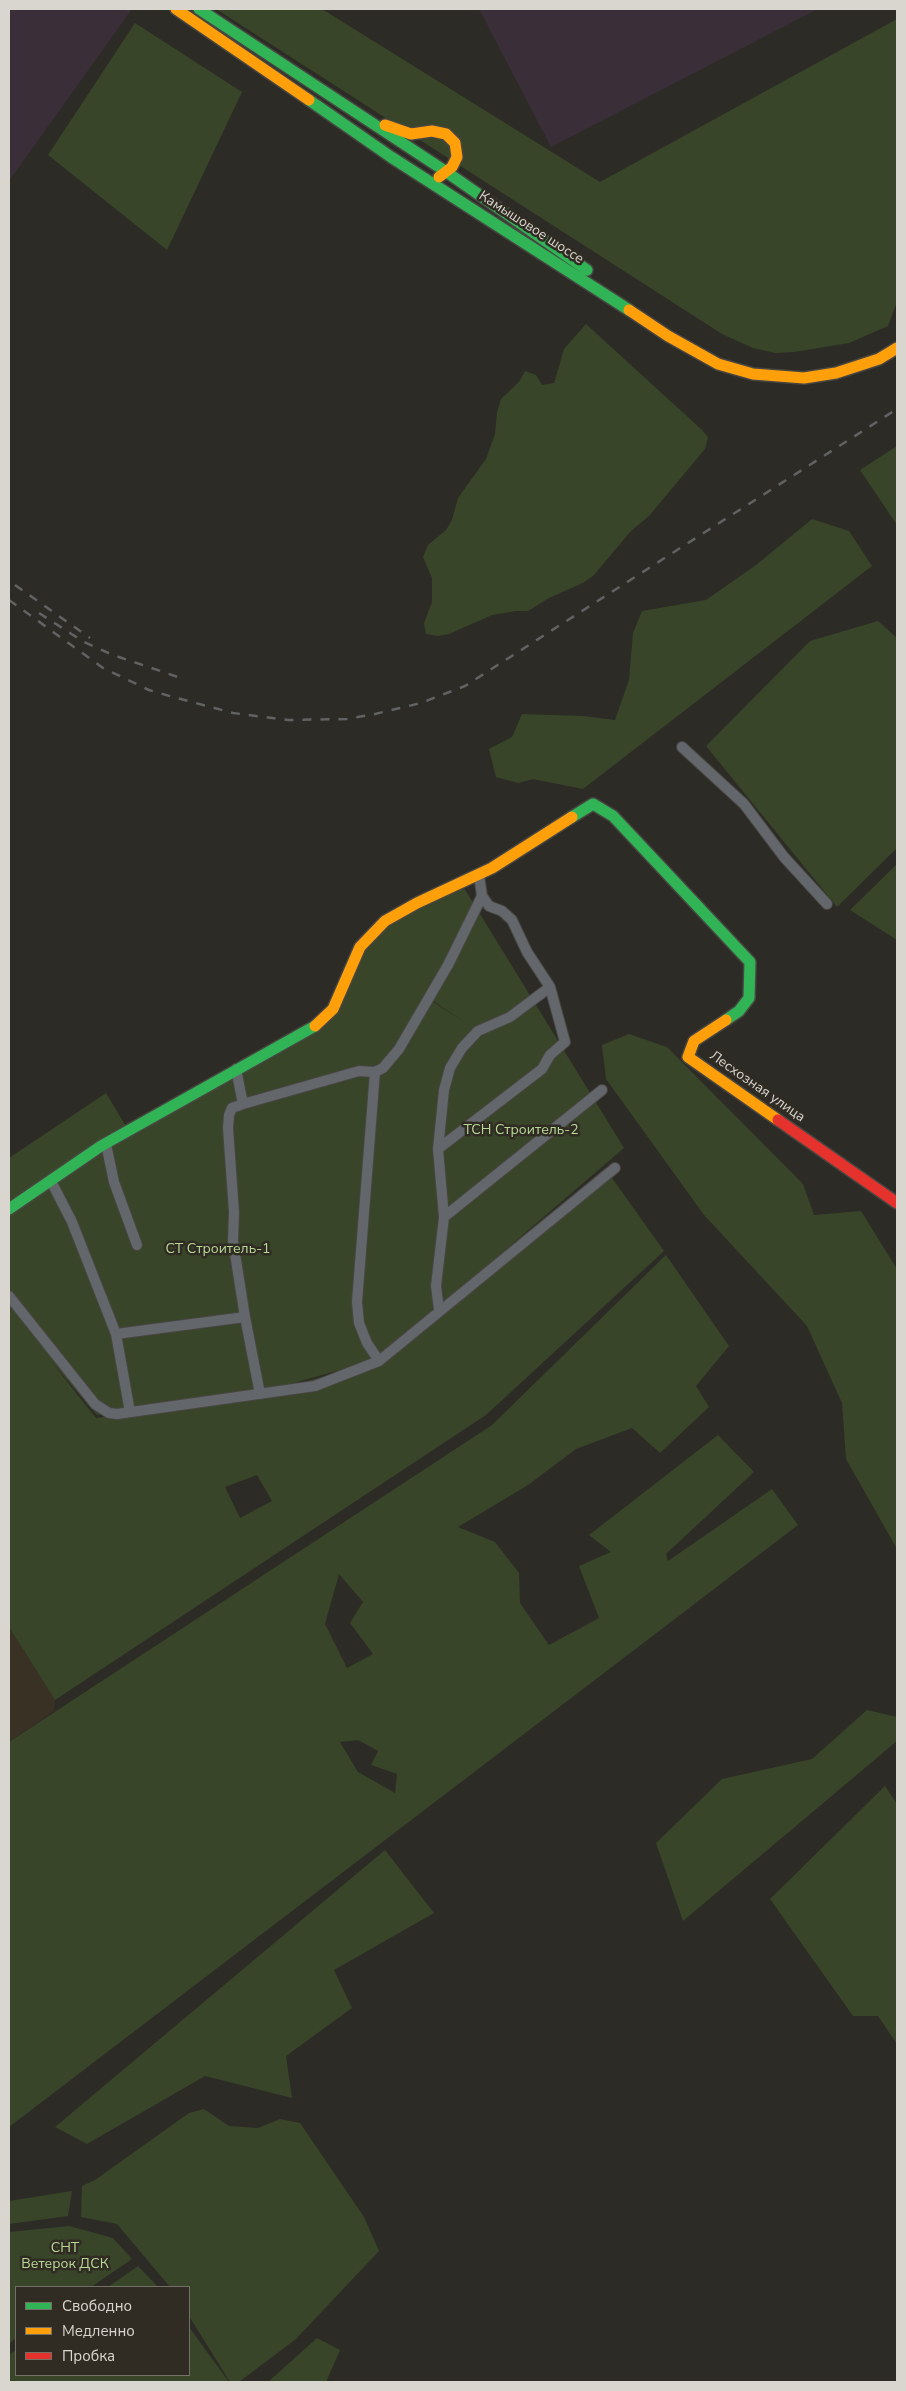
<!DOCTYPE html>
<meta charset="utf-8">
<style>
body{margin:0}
#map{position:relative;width:906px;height:2391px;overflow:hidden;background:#2d2b26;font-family:"Nunito Sans",sans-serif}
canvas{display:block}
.frame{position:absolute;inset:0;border:10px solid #d9d6d0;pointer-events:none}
.legend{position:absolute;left:15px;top:2286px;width:175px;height:90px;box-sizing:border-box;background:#302c23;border:1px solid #747068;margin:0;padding:6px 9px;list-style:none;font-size:15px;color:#d9d6d0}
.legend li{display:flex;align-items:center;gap:10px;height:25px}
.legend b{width:25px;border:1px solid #747068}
</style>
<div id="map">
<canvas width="906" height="2391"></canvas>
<div class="frame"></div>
<ul class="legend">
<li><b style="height:6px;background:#30b455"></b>Свободно</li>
<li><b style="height:6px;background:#ff9f0a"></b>Медленно</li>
<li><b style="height:6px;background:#e5322d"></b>Пробка</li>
</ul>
</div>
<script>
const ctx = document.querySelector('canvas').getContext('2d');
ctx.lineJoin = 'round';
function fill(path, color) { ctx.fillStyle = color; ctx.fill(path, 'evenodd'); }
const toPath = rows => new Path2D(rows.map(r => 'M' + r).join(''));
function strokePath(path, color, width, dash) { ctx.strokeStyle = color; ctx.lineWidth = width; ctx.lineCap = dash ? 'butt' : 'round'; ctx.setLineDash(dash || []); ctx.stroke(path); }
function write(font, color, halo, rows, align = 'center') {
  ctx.font = font + ' "Nunito Sans",sans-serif'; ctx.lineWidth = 5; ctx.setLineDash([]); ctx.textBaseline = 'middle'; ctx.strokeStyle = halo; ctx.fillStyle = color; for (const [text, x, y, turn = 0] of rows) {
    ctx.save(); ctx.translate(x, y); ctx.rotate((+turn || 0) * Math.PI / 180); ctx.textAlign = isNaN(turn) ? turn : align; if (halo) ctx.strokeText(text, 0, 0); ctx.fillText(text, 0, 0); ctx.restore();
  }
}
fill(toPath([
 [9,9,132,9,9,181],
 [479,9,818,9,551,147]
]), '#3a2e39');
fill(toPath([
 [9,1627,55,1700,54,1711,9,1742]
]), '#393224');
fill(toPath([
 [216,9,322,9,600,182,897,19,897,302,888,326,849,343,794,352,775,353,753,348,722,334],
 [135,23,242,92,167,250,48,155],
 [586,324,701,429,708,437,705,449,649,516,631,531,593,576,583,583,549,598,528,611,516,611,492,615,449,634,438,636,426,634,424,623,432,602,432,578,423,557,428,545,446,530,452,520,458,498,486,459,495,434,497,412,501,399,519,382,525,371,536,375,542,385,554,383,564,349],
 [897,446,897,525,860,470],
 [812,519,849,531,872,566,583,789,533,779,518,783,496,777,489,749,512,737,522,714,583,716,615,720,629,680,633,633,642,611,706,600,756,565],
 [878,621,897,638,897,848,837,907,706,746,810,641],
 [897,864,897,940,850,910],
 [464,888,624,1148,440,1306,437,1286,446,1218,440,1150,446,1091,451,1069,463,1049,481,1032,477,1029,461,1047,448,1067,442,1090,437,1150,442,1218,433,1286,437,1309,375,1360,262,1392,97,1415,50,1360,96,1418,260,1394,379,1361,447,1307,605,1168,664,1251,486,1415,55,1700,9,1627,9,1158,106,1093,130,1133,235,1072,241,1106,359,1073,377,1074,383,1070,401,1049,430,1000,466,1023,430,999,397,1047,382,1066,374,1070,359,1069,244,1102,238,1070,319,1027,335,1010,360,949,386,923,417,904],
 [257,1475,272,1501,240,1518,225,1487],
 [629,1034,667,1047,803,1184,814,1215,861,1211,897,1269,897,1549,846,1459,842,1403,807,1326,704,1215,606,1079,602,1045],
 [666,1255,729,1346,696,1386,709,1407,660,1453,632,1428,576,1449,528,1485,458,1527,495,1542,519,1573,520,1603,549,1645,599,1618,579,1566,611,1552,589,1535,718,1435,754,1472,666,1554,668,1561,772,1489,798,1525,9,2127,9,1742,492,1425],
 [339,1574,363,1602,350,1623,373,1654,347,1668,325,1624],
 [358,1740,378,1751,371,1765,397,1774,395,1793,358,1772,340,1742],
 [867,1710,897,1717,897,1741,683,1921,656,1843,722,1779,812,1759],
 [885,1786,897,1804,897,2044,878,2016,853,2016,770,1899],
 [385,1850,434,1913,334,1970,352,2008,286,2056,292,2098,205,2076,87,2144,55,2127],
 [204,2109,229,2126,258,2128,280,2119,300,2123,364,2217,379,2251,296,2339,239,2382,230,2382,189,2316,189,2287,170,2287,117,2224,81,2217,82,2186,95,2180,189,2113],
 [72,2191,68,2216,9,2224,9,2201],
 [69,2226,113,2238,132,2259,91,2287,16,2287,16,2338,9,2344,9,2232],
 [138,2266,158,2287,108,2287],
 [189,2327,229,2382,9,2382,9,2355,16,2350,16,2375,189,2375],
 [317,2338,340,2350,326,2382,268,2382]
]), '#384528');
const street = toPath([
 [682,747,744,804,784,857,827,904],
 [236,1069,243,1104],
 [375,1072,357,1302,359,1323,367,1343,379,1361],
 [106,1144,114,1182,137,1245],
 [438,1149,542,1069,550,1055,565,1042,550,987,527,952,512,920,502,911,489,906,482,896],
 [51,1181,72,1222,116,1334,130,1412],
 [444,1217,602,1090],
 [9,1296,95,1404,109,1413,117,1414,315,1386,379,1361,615,1168],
 [439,1310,436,1286,444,1217,438,1149,444,1090,450,1068,462,1048,478,1031,510,1017,550,987],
 [116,1334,245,1317],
 [260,1394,245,1317,233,1241,234,1212,228,1128,229,1115,232,1108,243,1104,359,1071,375,1072,383,1068,399,1049,448,965,482,896,479,875]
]);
const fast = toPath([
 [199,9,448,173,587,270],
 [309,100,391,157,629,310],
 [572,817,593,804,613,816,750,962,749,998,739,1011,726,1020],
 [9,1209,101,1146,315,1026]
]);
const slow = toPath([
 [176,9,309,100],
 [385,125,411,134,432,131,446,134,455,143,457,157,452,167,439,177],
 [629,310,668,336,718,364,753,374,804,378,836,373,879,359,897,348],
 [726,1020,694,1041,688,1057,778,1120],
 [315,1026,333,1009,360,947,385,921,417,903,492,868,572,817]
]);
const jam = toPath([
 [778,1120,897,1203]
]);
strokePath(street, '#484642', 12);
strokePath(fast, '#484642', 14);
strokePath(slow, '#484642', 14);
strokePath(jam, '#484642', 14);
strokePath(street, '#63666a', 10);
strokePath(fast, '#30b455', 11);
strokePath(slow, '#ff9f0a', 11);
strokePath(jam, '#e5322d', 11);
strokePath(toPath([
 [15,585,90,638],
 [9,600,103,668,149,690,166,695,233,713,288,720,347,719,375,714,421,703,465,686,897,409],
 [39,613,84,642,113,655,178,677]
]), '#616262', 2.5, [9, 9]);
write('14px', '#d9d6d0', '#302c23', [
 ["Камышовое шоссе",531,228,33],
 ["Лесхозная улица",757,1087,35]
]);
write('14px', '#b8d895', '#302c23', [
 ["ТСН Строитель-2",521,1131],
 ["СТ Строитель-1",218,1250],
 ["СНТ",65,2249],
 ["Ветерок ДСК",65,2265]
]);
</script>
